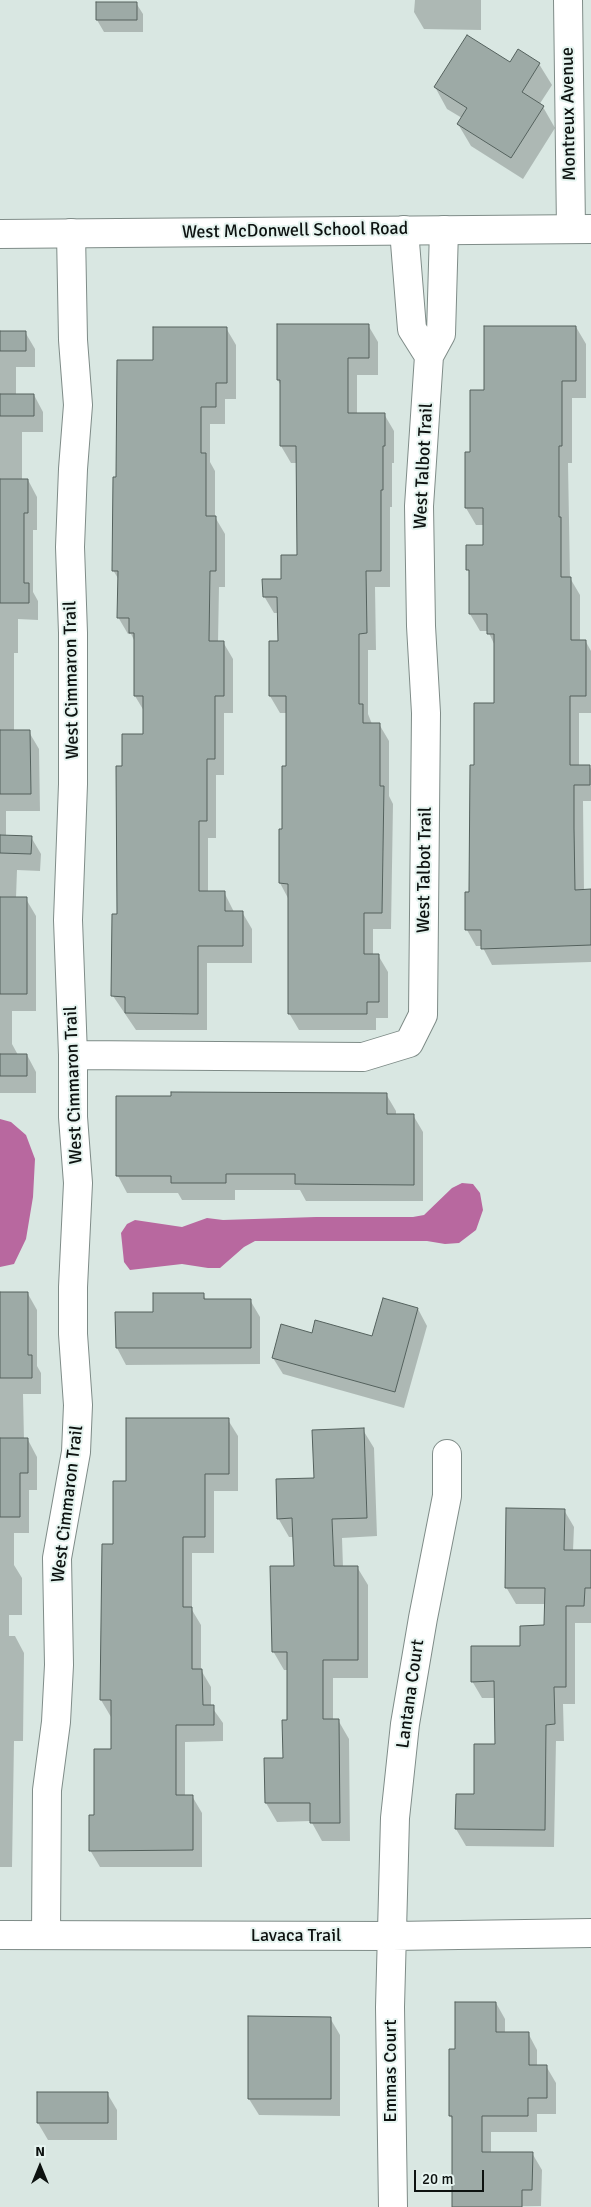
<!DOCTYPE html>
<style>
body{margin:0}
#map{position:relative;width:591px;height:2207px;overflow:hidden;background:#d9e7e2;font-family:Signika,sans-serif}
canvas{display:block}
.north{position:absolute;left:15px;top:2142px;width:50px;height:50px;-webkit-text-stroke:4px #e6f4f0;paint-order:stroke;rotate:0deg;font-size:14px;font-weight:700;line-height:20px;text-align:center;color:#0d1210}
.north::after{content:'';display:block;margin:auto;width:18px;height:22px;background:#0d1210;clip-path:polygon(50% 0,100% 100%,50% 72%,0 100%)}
.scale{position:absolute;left:414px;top:2170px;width:70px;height:22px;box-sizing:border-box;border:2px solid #0d1210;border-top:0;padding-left:6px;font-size:15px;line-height:18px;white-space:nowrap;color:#0d1210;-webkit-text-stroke:4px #e6f4f0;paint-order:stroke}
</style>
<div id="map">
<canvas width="591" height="2207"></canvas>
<div class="north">N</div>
<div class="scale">20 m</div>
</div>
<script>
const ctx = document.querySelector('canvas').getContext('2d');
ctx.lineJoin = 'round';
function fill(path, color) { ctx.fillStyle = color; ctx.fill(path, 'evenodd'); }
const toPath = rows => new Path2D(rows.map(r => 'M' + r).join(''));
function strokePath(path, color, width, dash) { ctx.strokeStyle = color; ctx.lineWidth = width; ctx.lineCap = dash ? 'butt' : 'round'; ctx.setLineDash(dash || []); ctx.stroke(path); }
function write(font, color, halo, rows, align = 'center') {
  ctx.font = font + ' Signika,sans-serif'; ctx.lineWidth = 4; ctx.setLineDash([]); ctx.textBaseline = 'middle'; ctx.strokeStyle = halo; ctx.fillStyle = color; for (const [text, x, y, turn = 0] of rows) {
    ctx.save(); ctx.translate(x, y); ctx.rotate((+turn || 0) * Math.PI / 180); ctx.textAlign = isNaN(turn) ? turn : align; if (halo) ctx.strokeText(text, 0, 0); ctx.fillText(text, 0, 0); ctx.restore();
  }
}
fill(toPath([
 [0,1119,11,1122,26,1135,35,1159,33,1197,26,1239,14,1264,0,1267],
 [462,1183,473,1184,480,1193,483,1210,476,1230,459,1243,445,1244,427,1241,255,1241,244,1247,220,1268,208,1268,182,1264,130,1270,124,1262,121,1233,127,1224,135,1220,182,1227,207,1218,223,1220,316,1217,413,1217,424,1215,452,1188]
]), '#b8689f');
fill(toPath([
 [415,0,481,0,481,30,424,29,414,12],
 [97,3,136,3,143,14,143,32,104,32,97,20],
 [519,51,539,64,552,85,539,105,543,107,555,128,523,179,471,146,458,124,462,118,447,109,435,87,511,64],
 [368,325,378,342,378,375,357,375,357,414,384,414,394,431,394,463,392,463,392,507,390,507,390,587,375,587,376,650,368,650,368,714,372,724,379,724,389,741,389,796,393,804,391,929,373,929,373,955,378,955,388,972,388,1018,376,1018,376,1030,299,1030,289,1013,289,900,280,883,280,830,283,830,288,768,288,713,280,713,270,696,279,642,279,613,274,613,264,596,282,580,299,556,297,463,291,463,281,446,281,386,278,380],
 [576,327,586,344,586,398,572,398,572,463,568,463,570,578,580,595,580,642,586,642,591,651,591,713,579,713,579,766,589,766,591,769,591,801,583,801,584,891,591,891,591,962,492,965,482,946,476,946,467,930,476,766,495,704,495,646,488,631,480,631,470,614,468,546,485,546,485,525,476,525,466,508,471,453,485,391],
 [226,328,236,345,236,399,225,399,225,424,210,424,210,462,215,471,215,517,225,534,225,587,219,587,218,642,223,642,233,659,233,713,224,713,224,775,216,775,216,838,208,838,208,893,224,892,234,912,242,912,252,929,252,963,207,963,207,1030,136,1030,113,996,119,915,144,735,144,711,135,696,135,642,131,634,128,634,118,617,119,580,113,570,118,478,155,361],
 [0,332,25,332,35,349,35,367,16,367,16,395,34,395,43,412,43,432,22,432,22,480,28,480,37,497,37,530,33,530,33,592,38,601,38,620,18,619,18,653,14,653,14,732,29,732,39,749,40,811,6,811,6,836,31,837,41,854,40,871,17,870,16,898,26,899,36,916,36,1011,12,1011,12,1044,18,1055,27,1055,36,1072,36,1093,0,1093],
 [386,1094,396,1111,396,1115,413,1115,423,1132,423,1201,306,1201,300,1190,235,1190,235,1200,182,1200,178,1193,127,1193,118,1176,118,1097],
 [0,1294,28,1294,37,1310,37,1366,41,1373,41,1394,23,1394,24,1440,28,1440,37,1457,37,1490,29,1490,29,1533,14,1533,14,1565,22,1578,22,1615,9,1615,9,1636,15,1636,24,1653,23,1741,14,1741,12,1867,0,1867],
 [203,1294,206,1300,250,1300,260,1317,260,1364,126,1365,117,1348,154,1313],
 [418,1309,427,1326,404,1408,283,1374,273,1358,313,1334,373,1337],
 [228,1420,238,1436,238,1491,214,1491,214,1553,192,1553,192,1610,201,1625,201,1670,211,1687,211,1706,223,1723,223,1741,185,1742,185,1796,192,1796,202,1813,202,1867,100,1867,90,1850,95,1816,113,1750,111,1717,101,1700,103,1546,114,1546,128,1482],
 [363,1430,374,1448,377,1536,342,1538,343,1567,357,1567,368,1585,368,1678,333,1678,333,1720,338,1720,349,1739,350,1841,322,1841,311,1821,277,1822,266,1803,284,1760,289,1721,289,1670,284,1670,273,1651,295,1567,294,1537,289,1537,278,1518],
 [564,1510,574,1527,573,1551,591,1552,591,1623,575,1623,575,1704,563,1704,564,1741,556,1741,554,1847,466,1846,456,1829,475,1796,496,1746,495,1698,482,1698,472,1681,522,1647,545,1626,546,1604,516,1604,506,1587],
 [496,2003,505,2019,505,2033,528,2033,537,2050,537,2066,546,2066,556,2083,556,2114,537,2114,537,2132,491,2132,491,2153,532,2153,542,2170,541,2206,453,2207,454,2121,450,2116,456,2051],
 [330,2018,340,2035,340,2116,259,2115,249,2099],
 [107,2093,117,2110,117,2140,48,2140,38,2123]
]), '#0003');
const building = toPath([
 [96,2,137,2,137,20,96,20,96,2],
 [467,35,510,62,518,49,540,63,522,92,544,106,511,158,457,124,467,108,434,87,467,35],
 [277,324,369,324,369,358,348,358,348,413,385,413,385,446,383,446,383,490,381,490,381,571,366,571,367,633,359,634,359,704,363,704,363,723,380,723,380,786,384,786,382,913,364,913,364,954,379,954,379,1002,367,1002,367,1014,288,1014,288,884,279,883,279,829,282,829,282,766,286,766,286,696,269,696,269,641,278,641,277,597,263,597,262,579,281,579,281,555,297,555,296,446,280,446,280,380,277,380,277,324],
 [484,326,576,326,576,381,562,381,562,446,559,446,559,517,561,517,561,577,571,577,571,640,586,640,586,696,570,696,570,765,590,765,590,785,574,785,574,828,575,890,591,889,591,945,481,949,481,930,465,930,465,892,469,892,470,765,474,765,474,703,494,703,494,634,487,634,487,614,469,614,469,570,466,570,466,545,483,545,483,508,465,508,465,452,470,452,470,390,484,390,484,326],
 [153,327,227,327,227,383,216,383,216,407,201,407,201,453,206,453,206,516,216,516,216,571,210,571,209,641,224,641,224,696,215,696,215,759,207,759,207,821,199,821,199,891,225,891,225,911,243,911,243,946,198,946,198,1014,125,1013,125,997,111,996,112,914,117,914,116,766,122,766,122,734,143,734,143,696,134,696,134,633,129,633,129,618,117,618,118,571,112,571,113,477,116,477,117,360,153,360,153,327],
 [0,331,26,331,26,351,0,351,0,331],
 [0,394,34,394,34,416,0,416,0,394],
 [0,479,28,479,28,513,24,513,24,583,29,583,29,603,0,603,0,479],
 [0,730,30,730,31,794,0,794,0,730],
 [0,835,32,836,31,854,0,853,0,835],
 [0,897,27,897,27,994,0,994,0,897],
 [0,1054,27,1054,27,1076,0,1076,0,1054],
 [171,1092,387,1093,387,1114,414,1114,414,1185,295,1184,295,1174,226,1174,226,1183,171,1183,171,1176,116,1176,116,1096,171,1096,171,1092],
 [0,1292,28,1292,28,1355,32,1355,32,1378,0,1378,0,1292],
 [153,1293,204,1293,204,1299,251,1299,251,1348,116,1348,115,1312,153,1312,153,1293],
 [383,1298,418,1308,395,1392,272,1358,281,1324,312,1333,315,1320,372,1336,383,1298],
 [126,1418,229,1418,229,1474,205,1474,205,1537,183,1537,183,1607,192,1607,192,1669,202,1669,203,1705,214,1705,214,1725,176,1725,176,1795,193,1795,193,1850,89,1851,89,1815,94,1815,94,1749,111,1749,111,1700,100,1700,102,1544,113,1544,113,1481,126,1481,126,1418],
 [364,1428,367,1518,332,1519,334,1566,358,1566,358,1660,323,1660,323,1719,339,1719,340,1823,310,1823,310,1803,265,1803,264,1758,283,1758,282,1720,287,1720,287,1652,272,1652,270,1566,294,1566,292,1518,277,1519,276,1479,314,1478,312,1430,364,1428],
 [0,1438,28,1438,28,1473,20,1473,20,1517,0,1517,0,1438],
 [506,1508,565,1509,564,1550,591,1550,591,1588,585,1588,584,1606,566,1606,566,1687,554,1687,555,1724,546,1725,545,1830,455,1829,456,1794,474,1794,474,1744,495,1744,494,1681,471,1682,471,1646,520,1646,520,1626,544,1625,545,1588,505,1588,506,1508],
 [455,2002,496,2002,496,2032,529,2032,529,2065,547,2065,547,2098,528,2098,528,2116,482,2116,482,2152,533,2152,532,2190,522,2190,522,2207,452,2207,452,2116,449,2116,449,2049,455,2049,455,2002],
 [248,2016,331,2017,331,2099,248,2099,248,2016],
 [37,2092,108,2092,108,2123,37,2123,37,2092]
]);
fill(building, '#9daaa6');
strokePath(building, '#54615d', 1);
const street = toPath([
 [568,0,571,229],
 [404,230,412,329,429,356],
 [73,1055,363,1057,409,1043,423,1015,426,713,421,626,419,506,429,356,441,334,444,230],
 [0,1935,393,1936,591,1933],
 [46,1935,47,1790,56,1722,59,1665,57,1558,76,1452,78,1405,73,1334,73,1287,78,1183,73,1117,73,1055,68,920,73,784,73,633,70,547,73,469,78,405,73,340,71,233],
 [393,2207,390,2007,395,1818,405,1724,423,1618,447,1496,447,1454]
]);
const secondary = toPath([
 [0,234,591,229]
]);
strokePath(street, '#7f8c88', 30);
strokePath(secondary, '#7f8c88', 30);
strokePath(street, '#fff', 28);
strokePath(secondary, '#fff', 28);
write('18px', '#0d1210', '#e6f4f0', [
 ["Montreux Avenue",569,114,-91],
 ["West McDonwell School Road",295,231,-1],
 ["West Talbot Trail",424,466,-87],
 ["West Cimmaron Trail",72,680,-91],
 ["West Talbot Trail",425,870,-89],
 ["West Cimmaron Trail",74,1085,-92],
 ["West Cimmaron Trail",68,1504,-83],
 ["Lantana Court",411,1694,-82],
 ["Lavaca Trail",296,1936],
 ["Emmas Court",391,2071,-90]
]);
</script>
